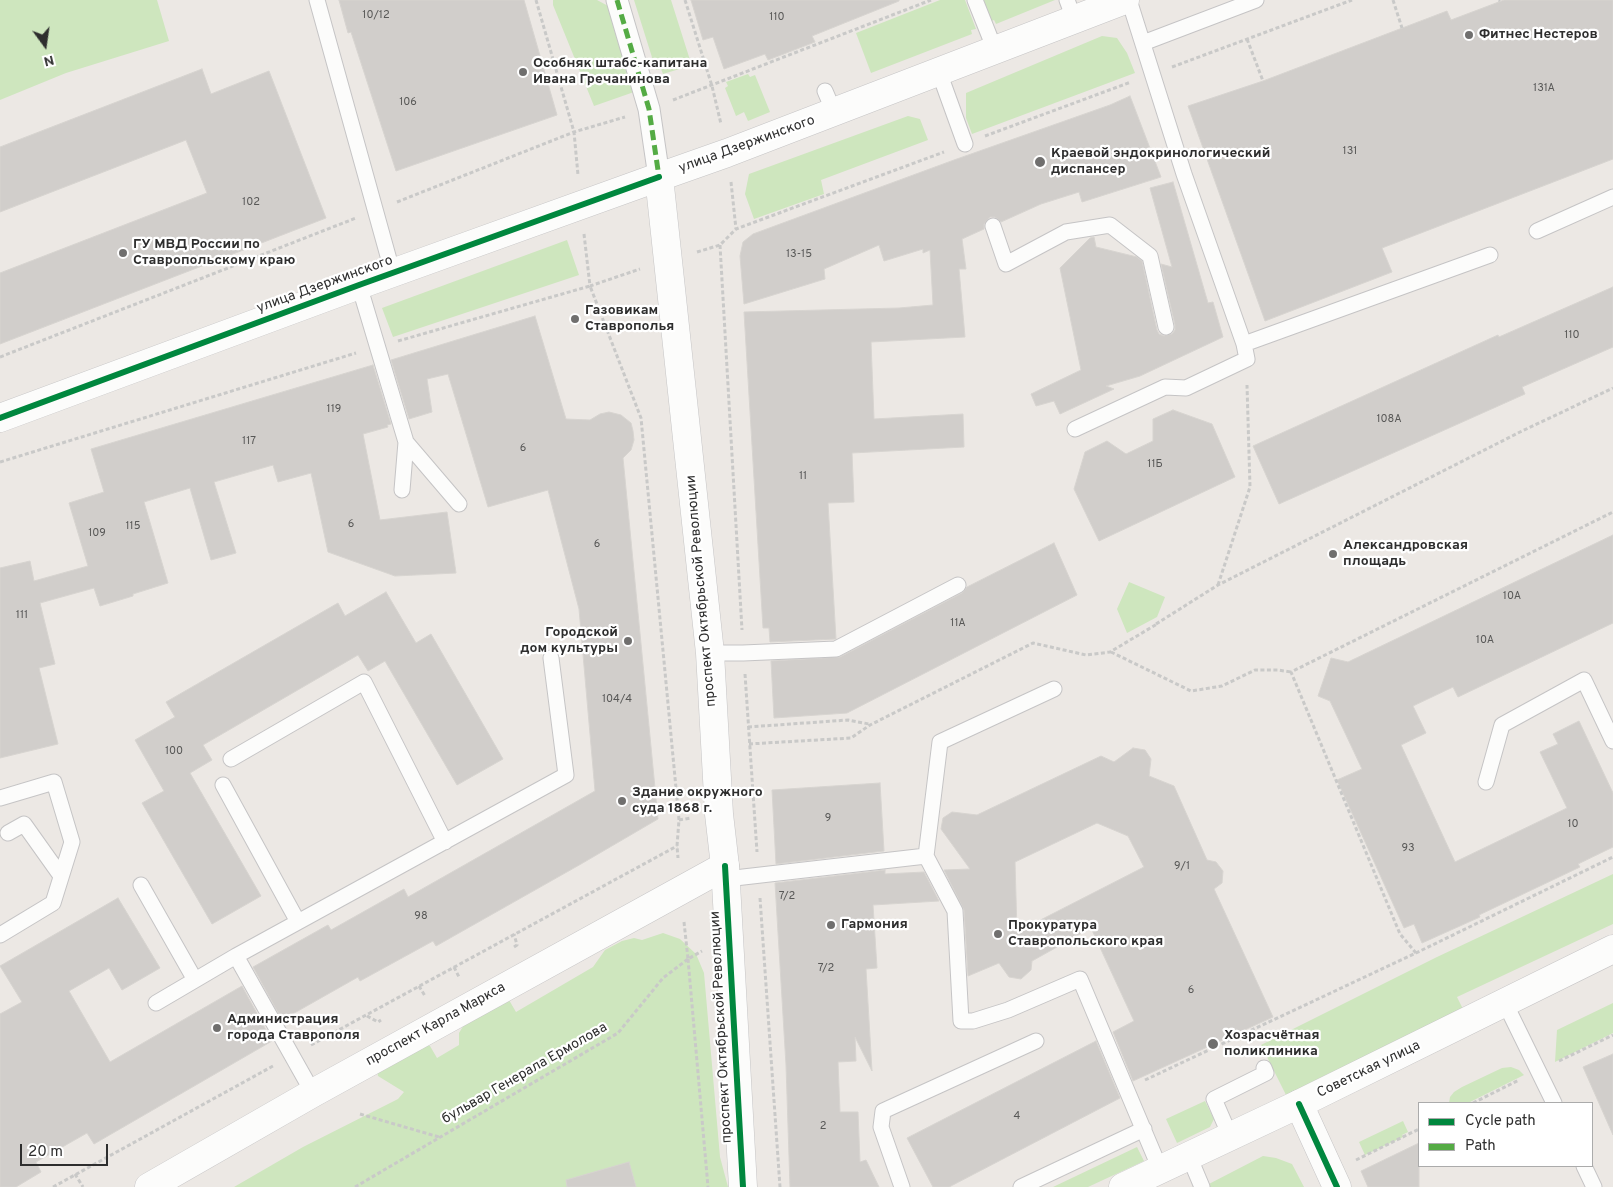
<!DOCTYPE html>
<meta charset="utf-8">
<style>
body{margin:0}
#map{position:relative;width:1613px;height:1187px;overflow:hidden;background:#ece8e4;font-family:Overpass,sans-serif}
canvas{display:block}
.legend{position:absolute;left:1418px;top:1102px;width:175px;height:65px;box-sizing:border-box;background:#fff;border:1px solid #ababab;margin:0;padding:6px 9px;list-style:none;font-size:15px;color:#2e2e2e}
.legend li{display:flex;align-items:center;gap:10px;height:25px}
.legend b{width:25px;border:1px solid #ababab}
.north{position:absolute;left:20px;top:20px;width:50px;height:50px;-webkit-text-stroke:4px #fff;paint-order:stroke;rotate:166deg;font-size:14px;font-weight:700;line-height:20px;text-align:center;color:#2e2e2e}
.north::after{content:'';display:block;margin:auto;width:18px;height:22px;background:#2e2e2e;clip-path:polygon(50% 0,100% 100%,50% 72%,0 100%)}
.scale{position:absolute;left:20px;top:1144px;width:88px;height:22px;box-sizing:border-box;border:2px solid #2e2e2e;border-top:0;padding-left:6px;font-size:15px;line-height:18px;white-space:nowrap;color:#2e2e2e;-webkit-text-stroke:4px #fff;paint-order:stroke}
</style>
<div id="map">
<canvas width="1613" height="1187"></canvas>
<ul class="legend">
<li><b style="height:6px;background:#00873e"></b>Cycle path</li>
<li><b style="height:6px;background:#54ab44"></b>Path</li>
</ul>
<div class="north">N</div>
<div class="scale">20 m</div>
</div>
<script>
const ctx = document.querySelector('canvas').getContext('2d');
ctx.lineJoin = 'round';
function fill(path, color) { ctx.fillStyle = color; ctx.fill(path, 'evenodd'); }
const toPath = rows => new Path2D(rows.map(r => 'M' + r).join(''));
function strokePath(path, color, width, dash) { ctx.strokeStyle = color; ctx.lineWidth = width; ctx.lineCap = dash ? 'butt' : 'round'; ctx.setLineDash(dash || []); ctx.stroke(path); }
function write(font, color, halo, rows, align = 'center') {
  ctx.font = font + ' Overpass,sans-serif'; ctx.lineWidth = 4.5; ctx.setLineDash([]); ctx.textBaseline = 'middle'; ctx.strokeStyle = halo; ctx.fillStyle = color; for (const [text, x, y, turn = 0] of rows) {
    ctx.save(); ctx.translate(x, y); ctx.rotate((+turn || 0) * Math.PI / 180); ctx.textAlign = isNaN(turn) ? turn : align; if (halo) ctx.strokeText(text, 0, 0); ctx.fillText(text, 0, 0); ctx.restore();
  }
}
fill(toPath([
 [0,0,157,0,169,41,66,73,0,100],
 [553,0,597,0,610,7,634,92,594,106,553,5],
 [634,0,671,0,690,60,684,62,686,67,663,74,661,69,656,70],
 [940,0,965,0,976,29,971,30,972,34,871,73,856,33],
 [983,0,1055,0,996,24,994,20,991,21],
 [1102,36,1117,38,1127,53,1135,73,972,134,966,118,966,93],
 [748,74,750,77,755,75,770,112,748,121,744,112,736,116,725,88,728,86,726,82],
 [908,116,920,119,928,140,821,180,824,194,754,219,745,194,749,174],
 [567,240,579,275,393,337,382,308],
 [1129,582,1165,597,1157,617,1127,633,1117,609],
 [1613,874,1613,924,1457,997,1465,1013,1289,1101,1261,1045,1437,957],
 [663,933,680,939,696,954,704,973,720,1157,728,1187,234,1187,303,1147,398,1099,404,1092,378,1076,376,1066,420,1039,430,1046,437,1058,459,1045,459,1033,468,1018,509,1000,516,1012,593,967,605,950,622,941,634,938,642,940],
 [1613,1003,1613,1033,1555,1062,1557,1030],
 [1511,1067,1519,1070,1524,1075,1468,1103,1449,1103,1450,1097,1454,1092,1462,1087,1502,1068],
 [1205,1101,1214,1119,1210,1127,1177,1143,1166,1119],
 [1403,1121,1408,1132,1402,1135,1403,1137,1365,1155,1359,1142],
 [1137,1147,1144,1161,1088,1187,1053,1187],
 [1263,1156,1276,1158,1292,1164,1304,1187,1206,1187,1205,1186]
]), '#cee6be');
const building = toPath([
 [339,0,524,0,557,115,396,171,351,32,348,33,339,0],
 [691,0,899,0,899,1,812,36,815,42,768,60,765,54,724,69,713,37,703,40,691,0],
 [1504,0,1613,0,1613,159,1382,248,1392,272,1265,321,1188,106,1263,81,1447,11,1451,20,1504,0],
 [202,69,211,94,269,71,326,218,0,344,0,273,207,193,186,140,0,212,0,147,202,69],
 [1130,96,1161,177,1082,202,1079,192,1041,204,1001,222,995,217,990,217,984,224,984,229,962,239,966,269,959,269,965,337,871,342,874,419,963,414,964,447,852,453,854,502,828,503,836,639,770,642,769,628,763,628,744,312,899,308,933,305,930,250,923,253,923,249,884,261,879,245,824,269,825,279,744,304,740,256,743,242,753,234,954,160,1110,105,1130,96],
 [1173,182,1208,303,1213,302,1223,337,1140,376,1106,386,1114,389,1060,414,1054,401,1036,406,1031,394,1081,370,1060,268,1090,238,1094,237,1096,247,1137,257,1142,261,1157,330,1159,334,1164,336,1172,334,1175,330,1175,325,1161,264,1172,267,1150,188,1173,182],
 [1613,287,1613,347,1522,387,1525,394,1279,504,1253,446,1498,335,1499,337,1613,287],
 [535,316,566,419,590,420,600,414,609,412,621,415,631,423,633,431,634,440,631,450,623,458,658,819,581,864,436,946,433,941,360,981,358,977,282,1020,253,967,328,925,331,930,404,889,408,897,595,791,579,609,548,490,488,507,448,374,427,379,432,412,409,419,391,360,535,316],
 [373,365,391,424,387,425,388,427,363,434,380,520,447,512,456,573,395,576,328,552,311,473,278,482,273,465,214,482,236,553,211,560,190,488,144,502,168,583,133,594,133,596,100,606,94,588,40,603,55,664,39,668,58,744,0,758,0,568,30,561,34,581,88,566,69,503,104,492,91,449,373,365],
 [1173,410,1212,424,1235,477,1099,541,1074,489,1085,452,1107,441,1126,454,1153,441,1153,419,1173,410],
 [1613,535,1613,623,1458,697,1453,687,1413,706,1426,733,1401,745,1455,862,1567,808,1540,752,1558,744,1553,734,1579,721,1613,793,1613,847,1578,864,1580,867,1479,915,1480,917,1422,943,1414,924,1404,928,1337,780,1362,769,1330,701,1318,696,1331,658,1348,662,1613,535],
 [1054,543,1077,595,847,713,774,718,771,661,840,657,962,593,967,587,1054,543],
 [386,592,416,643,431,634,503,759,457,785,385,661,368,671,358,655,203,745,212,760,190,773,261,896,212,924,142,803,164,791,135,740,175,717,166,702,338,603,345,616,386,592],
 [1133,748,1145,750,1151,759,1149,776,1174,786,1207,860,1216,862,1223,871,1222,883,1214,889,1273,1017,1133,1081,1113,1032,1134,1021,1091,928,1032,961,1031,970,1021,979,1009,977,999,963,968,976,964,910,944,870,970,869,941,829,943,818,952,812,977,815,1101,756,1114,762,1133,748],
 [1097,823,1128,836,1144,867,1017,932,1015,862,1097,823],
 [880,783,884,851,776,864,772,790,880,783],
 [885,870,885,874,924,872,939,901,873,905,877,968,866,969,872,1071,855,1037,856,1061,838,1062,840,1112,858,1112,860,1162,866,1160,879,1187,790,1187,786,1065,775,883,885,870],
 [118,898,160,968,122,990,109,968,69,991,110,1062,242,986,272,1041,94,1144,87,1133,36,1162,41,1172,16,1187,0,1187,0,1014,22,1002,0,966,118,898],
 [1096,1041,1120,1098,949,1187,933,1187,907,1138,1096,1041],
 [1613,1054,1613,1135,1583,1067,1613,1054],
 [1419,1143,1419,1187,1368,1187,1361,1171,1419,1143],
 [629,1162,636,1187,567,1187,566,1180,629,1162]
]);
fill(building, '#d1cecb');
strokePath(building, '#d7d4d0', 1);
const service = toPath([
 [317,0,393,274],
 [975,0,995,50],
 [1067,0,1074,19],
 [1143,43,1256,0],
 [939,72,965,144],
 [825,91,834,112],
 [993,226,1006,264,1066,232,1110,225,1150,256,1166,327],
 [1537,231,1613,197],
 [359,285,406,442,459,504],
 [1244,344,1490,255],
 [1075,429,1165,387,1186,388,1247,359,1244,344,1184,174,1129,0],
 [402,490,406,442],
 [710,653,743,653,836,649,958,585],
 [231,759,364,682,445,842],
 [1486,782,1502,725,1584,680,1613,741],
 [223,785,298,922],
 [0,798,54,782,72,842,53,903,0,935],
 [8,833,24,824,61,876],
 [926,856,955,911,961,1021,973,1021,1008,1010,1080,979,1160,1169],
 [726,879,926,856,940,742,1054,689],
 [141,885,195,980],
 [156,1003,236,956],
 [1505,1003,1554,1103],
 [313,1093,236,956,566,775,551,658],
 [1230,1136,1214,1099,1266,1073,1264,1068],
 [1189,1156,1202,1187],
 [1584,1166,1594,1187],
 [902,1187,881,1127,883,1111,1036,1041],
 [1021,1187,1144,1129]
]);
const pedestrian = toPath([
 [617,0,649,109,659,177]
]);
const minor = toPath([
 [1299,1104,1337,1187]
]);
const tertiary = toPath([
 [0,418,359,285,659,177],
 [725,866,743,1187]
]);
const secondary = toPath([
 [149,1187,313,1093,725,866,719,814,710,653,659,177,727,153,1125,0],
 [1123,1187,1299,1104,1613,949]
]);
strokePath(service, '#c5c4c5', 17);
strokePath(pedestrian, '#c5c4c5', 23);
strokePath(minor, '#c5c4c5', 29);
strokePath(tertiary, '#c5c4c5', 29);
strokePath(secondary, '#c5c4c5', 29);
strokePath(toPath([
 [536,0,574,132,578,175],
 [685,0,712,86,721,124],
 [1393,0,1402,28],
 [1499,0,1500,1],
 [1247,39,1263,81],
 [1172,67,1352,0],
 [673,100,931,0],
 [985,136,1131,82],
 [731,182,736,229],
 [397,202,574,132,625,117],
 [584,234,590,286,640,269],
 [720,245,742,630],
 [697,252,720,245,736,229,944,152],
 [398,341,590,286,641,418,679,820,677,846,678,858],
 [0,357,356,218],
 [0,462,356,353],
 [1218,585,1250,487,1247,385],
 [1156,624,1218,585,1520,432,1613,388],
 [1111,652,1191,691,1222,686,1255,670,1278,670,1291,672],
 [745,674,757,852],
 [748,727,848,720,869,724],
 [749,744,851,738,870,725,1033,643,1086,655,1110,652,1157,624],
 [679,820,691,818],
 [760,898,780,1187],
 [684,922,688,959,702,951],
 [514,947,517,945,514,934],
 [1416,953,1400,934,1291,672,1613,512],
 [688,959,708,1187],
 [454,967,459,977],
 [419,986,425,996],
 [367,1016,378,1022,381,1020],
 [311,1045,677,846],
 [1559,1061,1613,1035],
 [1145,1080,1416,953,1613,857],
 [1473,1103,1519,1080],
 [360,1114,439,1137],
 [1356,1160,1419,1129],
 [75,1174,83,1187],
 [53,1187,273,1066],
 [355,1187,618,1033,663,978,688,959]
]), '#c9c9c8', 3, [4, 2.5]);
strokePath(service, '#fcfcfb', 15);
strokePath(pedestrian, '#fcfcfb', 21);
strokePath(minor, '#fcfcfb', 28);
strokePath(tertiary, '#fcfcfb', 28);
strokePath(secondary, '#fcfcfb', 28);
strokePath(toPath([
 [617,0,649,109,659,177]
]), '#54ab44', 5, [10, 5]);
strokePath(toPath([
 [0,418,359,285,659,177],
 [725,866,743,1187],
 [1299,1104,1337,1187]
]), '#00873e', 6);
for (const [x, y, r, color] of [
 [1469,35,5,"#706f6e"],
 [523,72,5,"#706f6e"],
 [1040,162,6,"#706f6e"],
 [123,253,5,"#706f6e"],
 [575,319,5,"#706f6e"],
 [1333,554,5,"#706f6e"],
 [628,641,5,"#706f6e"],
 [622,801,5,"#706f6e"],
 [831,925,5,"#706f6e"],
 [998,934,5,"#706f6e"],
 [217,1028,5,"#706f6e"],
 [1213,1044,6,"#706f6e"]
]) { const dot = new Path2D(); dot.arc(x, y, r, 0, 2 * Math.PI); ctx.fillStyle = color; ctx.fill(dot); strokePath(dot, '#fff', 2); }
write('11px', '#585857', null, [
 ["10/12",376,16],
 ["110",777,18],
 ["131А",1544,89],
 ["106",408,103],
 ["131",1350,152],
 ["102",251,203],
 ["13-15",799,255],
 ["110",1572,336],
 ["119",334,410],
 ["108А",1389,420],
 ["117",249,442],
 ["6",523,449],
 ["11Б",1155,465],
 ["11",803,477],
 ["6",351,525],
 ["115",133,527],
 ["109",97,534],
 ["6",597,545],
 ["10А",1512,597],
 ["111",22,616],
 ["11А",958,624],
 ["10А",1485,641],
 ["104/4",617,700],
 ["100",174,752],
 ["9",828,819],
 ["10",1573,825],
 ["93",1408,849],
 ["9/1",1182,867],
 ["7/2",787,897],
 ["98",421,917],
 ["7/2",826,969],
 ["6",1191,991],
 ["4",1017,1117],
 ["2",823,1127]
]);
write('bold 14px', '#2e2e2e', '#fff', [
 ["Фитнес Нестеров",1479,35],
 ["Особняк штабс-капитана",533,64],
 ["Ивана Гречанинова",533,80],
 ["Краевой эндокринологический",1051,154],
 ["диспансер",1051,170],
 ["ГУ МВД России по",133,245],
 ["Ставропольскому краю",133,261],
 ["Газовикам",585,311],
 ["Ставрополья",585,327],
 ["Александровская",1343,546],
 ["площадь",1343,562],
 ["Городской",618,633,"right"],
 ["дом культуры",618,649,"right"],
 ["Здание окружного",632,793],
 ["суда 1868 г.",632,809],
 ["Гармония",841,925],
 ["Прокуратура",1008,926],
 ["Ставропольского края",1008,942],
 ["Администрация",227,1020],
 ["города Ставрополя",227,1036],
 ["Хозрасчётная",1224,1036],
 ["поликлиника",1224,1052]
], 'left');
write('14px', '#2e2e2e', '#fff', [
 ["улица Дзержинского",747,145,-20],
 ["улица Дзержинского",325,285,-20],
 ["проспект Октябрьской Революции",702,591,-95],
 ["проспект Карла Маркса",436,1025,-29],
 ["проспект Октябрьской Революции",722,1027,-93],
 ["Советская улица",1369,1070,-26],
 ["бульвар Генерала Ермолова",525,1074,-30]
]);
</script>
